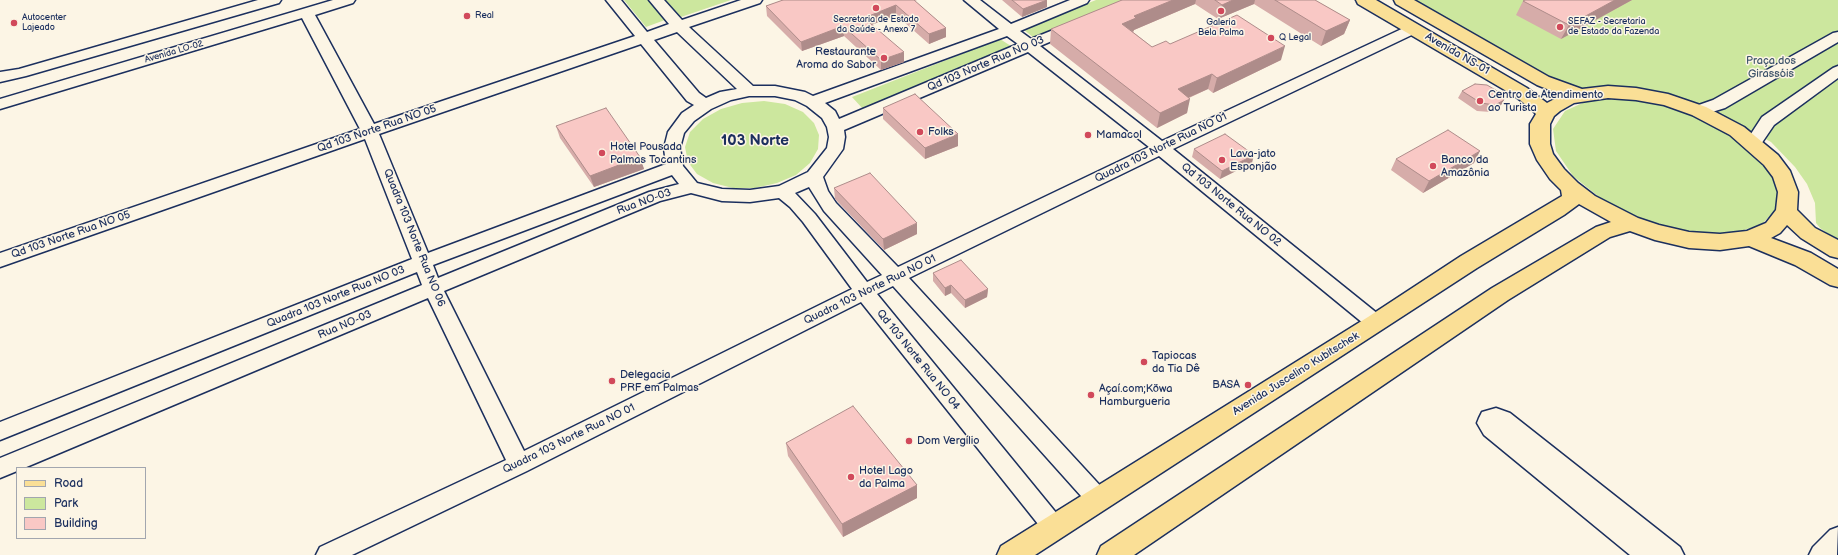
<!DOCTYPE html>
<meta charset="utf-8">
<style>
body{margin:0}
#map{position:relative;width:1838px;height:555px;overflow:hidden;background:#fcf5e5;font-family:"Balsamiq Sans",sans-serif}
canvas{display:block}
.legend{position:absolute;left:16px;top:467px;width:130px;height:72px;box-sizing:border-box;background:#fcf5e5;border:1px solid #a2a6af;margin:0;padding:5px 7px;list-style:none;font-size:12px;color:#1b2f5e}
.legend li{display:flex;align-items:center;gap:8px;height:20px}
.legend b{width:20px;border:1px solid #a2a6af}
</style>
<div id="map">
<canvas width="1838" height="555"></canvas>
<ul class="legend">
<li><b style="height:5px;background:#fadf96"></b>Road</li>
<li><b style="height:11px;background:#cce79e"></b>Park</li>
<li><b style="height:11px;background:#f9c8c5"></b>Building</li>
</ul>
</div>
<script>
const ctx = document.querySelector('canvas').getContext('2d');
ctx.lineJoin = 'round';
function fill(path, color) { ctx.fillStyle = color; ctx.fill(path, 'evenodd'); }
const toPath = rows => new Path2D(rows.map(r => 'M' + r).join(''));
function strokePath(path, color, width, dash) { ctx.strokeStyle = color; ctx.lineWidth = width; ctx.lineCap = dash ? 'butt' : 'round'; ctx.setLineDash(dash || []); ctx.stroke(path); }
function write(font, color, halo, rows, align = 'center') {
  ctx.font = font + ' "Balsamiq Sans",sans-serif'; ctx.lineWidth = 3; ctx.setLineDash([]); ctx.textBaseline = 'middle'; ctx.strokeStyle = halo; ctx.fillStyle = color; for (const [text, x, y, turn = 0] of rows) {
    ctx.save(); ctx.translate(x, y); ctx.rotate((+turn || 0) * Math.PI / 180); ctx.textAlign = isNaN(turn) ? turn : align; if (halo) ctx.strokeText(text, 0, 0); ctx.fillText(text, 0, 0); ctx.restore();
  }
}
fill(toPath([
 [624,0,648,0,665,20,646,27],
 [665,0,731,0,681,17],
 [1096,0,1126,0,1034,38,1023,29],
 [1413,0,1838,0,1838,241,1820,228,1816,223,1815,203,1807,184,1795,167,1771,142,1702,106,1587,92,1561,84],
 [1000,39,1014,48,863,109,852,97],
 [1622,98,1660,103,1700,116,1735,135,1763,159,1778,184,1778,207,1761,225,1730,234,1688,232,1644,220,1604,201,1573,176,1556,151,1553,129,1565,111,1589,100],
 [764,101,785,104,803,112,814,123,819,135,818,149,810,163,796,175,777,183,755,188,733,188,713,183,697,174,688,162,685,147,690,132,703,119,721,109,742,103]
]), '#cce79e');
const minor = toPath([
 [258,0,281,0,279,3,26,76,0,82,0,72,19,69,258,0],
 [333,0,355,0,353,3,315,15,374,124,635,36,606,0,621,0,647,32,669,24,649,0,664,0,682,20,741,0,762,0,760,3,689,27,753,86,775,86,805,92,813,96,999,29,964,0,980,0,1011,24,1070,0,1089,0,1087,3,1020,31,1031,39,1068,24,1073,23,1078,24,1080,27,1078,30,1040,46,1162,141,1408,26,1413,25,1418,26,1420,29,1418,32,1173,149,1383,318,1386,323,1383,328,1376,331,1369,328,1159,156,909,278,1106,492,1109,499,1106,506,1098,509,1090,506,893,286,877,294,1062,520,1066,527,1062,534,1054,538,1046,534,861,302,527,471,352,555,316,555,320,547,506,460,428,298,24,468,17,468,17,471,0,478,0,458,422,285,417,272,0,440,0,422,412,259,365,139,0,267,0,253,360,129,302,18,0,109,0,99,333,0],
 [677,32,737,89,720,92,706,98,699,93,654,40,677,32],
 [1007,36,1018,44,839,119,835,111,825,103,1007,36],
 [641,44,687,101,694,105,682,113,668,132,664,148,666,164,428,253,379,134,641,44],
 [1028,52,1149,147,898,267,836,203,828,191,823,177,843,149,845,137,844,130,1028,52],
 [749,96,775,96,795,100,807,106,822,118,827,127,829,137,827,148,808,172,779,186,750,190,722,189,697,183,683,166,680,148,684,133,694,121,711,109,731,100,749,96],
 [672,175,679,184,649,192,438,278,433,265,672,175],
 [809,187,824,211,882,275,867,282,815,214,795,193,809,187],
 [691,193,722,201,750,202,779,198,790,207,803,222,852,289,524,451,444,291,660,201,691,193],
 [1838,32,1838,42,1725,108,1699,116,1693,115,1691,111,1693,107,1713,100,1833,33,1838,32],
 [1838,66,1838,78,1774,125,1759,147,1753,148,1747,147,1745,143,1762,117,1833,68,1838,66],
 [1496,408,1510,413,1680,547,1684,555,1630,555,1484,435,1477,423,1479,418,1482,412,1496,408],
 [1838,527,1837,555,1809,555,1813,547,1830,530,1838,527]
]);
const major = toPath([
 [1356,0,1376,0,1527,88,1547,103,1562,95,1537,85,1396,4,1394,0,1414,0,1549,77,1582,89,1608,86,1636,88,1668,94,1706,107,1744,127,1778,155,1790,171,1798,192,1797,210,1815,228,1838,240,1838,258,1830,256,1801,238,1787,225,1780,233,1771,238,1811,253,1838,269,1838,287,1830,285,1795,265,1749,246,1720,250,1689,248,1655,240,1630,231,1610,237,1508,300,1134,555,1097,555,1101,546,1492,288,1596,227,1611,222,1579,204,1564,215,1477,268,1035,555,997,555,1001,546,1368,317,1461,256,1562,196,1561,190,1550,179,1537,160,1530,144,1530,124,1536,114,1530,108,1515,96,1358,4,1356,0],
 [1608,98,1636,100,1664,105,1692,115,1730,135,1764,165,1773,177,1778,192,1776,210,1766,223,1747,231,1720,234,1689,232,1659,225,1638,218,1595,196,1578,183,1564,169,1553,154,1550,144,1550,124,1554,116,1560,111,1574,103,1608,98]
]);
strokePath(minor, '#1b2f5e', 3);
strokePath(major, '#1b2f5e', 3);
fill(minor, '#fcf5e5');
fill(major, '#fadf96');
fill(toPath([
 [783,0,917,0,915,1,946,28,946,37,929,44,896,15,871,25,904,62,881,70,844,36,802,51,767,16,766,6],
 [1002,0,1047,0,1047,7,1022,17],
 [1122,0,1315,0,1350,20,1344,34,1321,46,1254,4,1218,19,1195,4,1134,30,1133,32,1152,47,1170,44,1281,60,1213,93,1208,89,1189,98,1187,113,1157,128,1050,44,1051,29],
 [1525,0,1632,0,1561,39,1516,15,1523,1],
 [1475,84,1500,107,1491,112,1477,111,1458,98,1462,91],
 [883,108,958,146,925,159,883,119],
 [556,126,640,157,644,169,594,187,560,138],
 [1194,149,1252,163,1220,179,1192,157],
 [1396,159,1474,163,1423,193,1391,170],
 [834,188,917,234,884,250,835,199],
 [933,273,988,289,987,297,965,308,951,293,945,296,933,281],
 [786,443,917,485,917,498,843,537,788,456]
]), '#d6aca9');
fill(toPath([
 [1047,0,1047,7,1022,17,1023,9],
 [1173,0,1196,0,1195,4,1134,30,1133,32,1122,24,1134,16],
 [1233,0,1255,0,1254,4,1218,19,1222,5],
 [1615,0,1632,0,1561,39,1569,25],
 [896,5,896,15,864,28,864,18],
 [1350,20,1344,34,1321,46,1326,31],
 [843,26,844,36,802,51,801,42],
 [946,28,946,37,929,44,929,34],
 [1285,46,1281,60,1213,93,1217,78],
 [904,52,904,62,881,70,881,60],
 [1212,74,1208,89,1174,104,1178,89],
 [1190,99,1187,113,1157,128,1160,113],
 [1504,100,1500,107,1491,112,1495,105],
 [958,134,958,146,925,159,925,148],
 [1480,151,1474,163,1423,193,1429,181],
 [1254,155,1252,163,1220,179,1222,171],
 [640,157,644,169,594,187,590,176],
 [917,223,917,234,884,250,883,239],
 [951,285,951,293,945,296,945,288],
 [988,289,987,297,965,308,965,300],
 [917,485,917,498,843,537,842,524]
]), '#ae8c8a');
const building = toPath([
 [783,0,914,0,946,28,929,34,896,5,864,18,904,52,881,60,843,26,801,42,766,6,783,0],
 [1012,0,1047,0,1023,9,1012,0],
 [1122,0,1173,0,1134,16,1136,18,1122,24,1152,47,1166,41,1170,44,1237,15,1285,46,1217,78,1212,74,1178,89,1190,99,1160,113,1051,29,1122,0],
 [1215,0,1233,0,1222,5,1215,0],
 [1275,0,1315,0,1350,20,1326,31,1275,0],
 [1525,0,1615,0,1569,25,1523,1,1525,0],
 [1475,84,1487,85,1499,92,1504,100,1495,105,1481,103,1462,91,1475,84],
 [915,94,958,134,925,148,883,108,915,94],
 [606,108,640,157,590,176,556,126,606,108],
 [1448,130,1480,151,1429,181,1396,159,1448,130],
 [1225,134,1254,155,1222,171,1194,149,1225,134],
 [870,173,917,223,883,239,834,188,870,173],
 [961,260,988,289,965,300,951,285,945,288,933,273,961,260],
 [853,406,917,485,842,524,786,443,853,406]
]);
fill(building, '#f9c8c5');
strokePath(building, '#ae8c8a', 1);
for (const [x, y, r, color] of [
 [876,8,4,"#d1495b"],
 [1221,11,4,"#d1495b"],
 [467,16,4,"#d1495b"],
 [14,23,4,"#d1495b"],
 [1560,27,4,"#d1495b"],
 [1271,38,4,"#d1495b"],
 [884,58,4,"#d1495b"],
 [1480,101,4,"#d1495b"],
 [920,132,4,"#d1495b"],
 [1088,135,4,"#d1495b"],
 [602,153,4,"#d1495b"],
 [1222,160,4,"#d1495b"],
 [1433,166,4,"#d1495b"],
 [1144,362,4,"#d1495b"],
 [612,381,4,"#d1495b"],
 [1248,385,4,"#d1495b"],
 [1091,395,4,"#d1495b"],
 [909,441,4,"#d1495b"],
 [851,477,4,"#d1495b"]
]) { const dot = new Path2D(); dot.arc(x, y, r, 0, 2 * Math.PI); ctx.fillStyle = color; ctx.fill(dot); strokePath(dot, '#fcf5e5', 1.5); }
write('9px', '#1b2f5e', '#fcf5e5', [
 ["Real",475,16],
 ["Autocenter",22,18],
 ["Lajeado",22,28],
 ["Secretaria de Estado",876,20,"center"],
 ["da Saúde - Anexo 7",876,30,"center"],
 ["SEFAZ - Secretaria",1568,22],
 ["de Estado da Fazenda",1568,32],
 ["Galeria",1221,23,"center"],
 ["Bela Palma",1221,33,"center"],
 ["Q Legal",1279,38]
], 'left');
write('9px', '#1b2f5e', '#fcf5e5', [
 ["Avenida LO-02",174,52,-16]
]);
write('11px', '#1b2f5e', '#fcf5e5', [
 ["Restaurante",876,52,"right"],
 ["Aroma do Sabor",876,65,"right"],
 ["Centro de Atendimento",1488,95],
 ["ao Turista",1488,108],
 ["Folks",928,132],
 ["Mamacol",1096,135],
 ["Hotel Pousada",610,147],
 ["Palmas Tocantins",610,160],
 ["Lava-jato",1230,154],
 ["Esponjão",1230,167],
 ["Banco da",1441,160],
 ["Amazônia",1441,173],
 ["Tapiocas",1152,356],
 ["da Tia Dê",1152,369],
 ["Delegacia",620,375],
 ["PRF em Palmas",620,388],
 ["BASA",1240,385,"right"],
 ["Açaí.com;Köwa",1099,389],
 ["Hamburgueria",1099,402],
 ["Dom Vergílio",917,441],
 ["Hotel Lago",859,471],
 ["da Palma",859,484]
], 'left');
write('11px', '#1b2f5e', '#fcf5e5', [
 ["Avenida NS-01",1457,54,30],
 ["Qd 103 Norte Rua NO 03",986,64,-23],
 ["Qd 103 Norte Rua NO 05",377,129,-19],
 ["Quadra 103 Norte Rua NO 01",1161,148,-26],
 ["Rua NO-03",644,202,-20],
 ["Qd 103 Norte Rua NO 02",1231,205,39],
 ["Qd 103 Norte Rua NO 05",71,235,-19],
 ["Quadra 103 Norte Rua NO 06",414,238,68],
 ["Quadra 103 Norte Rua NO 01",870,290,-26],
 ["Quadra 103 Norte Rua NO 03",336,297,-22],
 ["Rua NO-03",345,325,-23],
 ["Qd 103 Norte Rua NO 04",918,360,51],
 ["Avenida Juscelino Kubitschek",1296,374,-32],
 ["Quadra 103 Norte Rua NO 01",569,439,-26]
]);
write('11px', '#3e546b', '#fcf5e5', [
 ["Praça dos",1771,61],
 ["Girassóis",1771,74]
]);
write('bold 15px', '#1b2f5e', '#fcf5e5', [
 ["103 Norte",755,141]
]);
</script>
